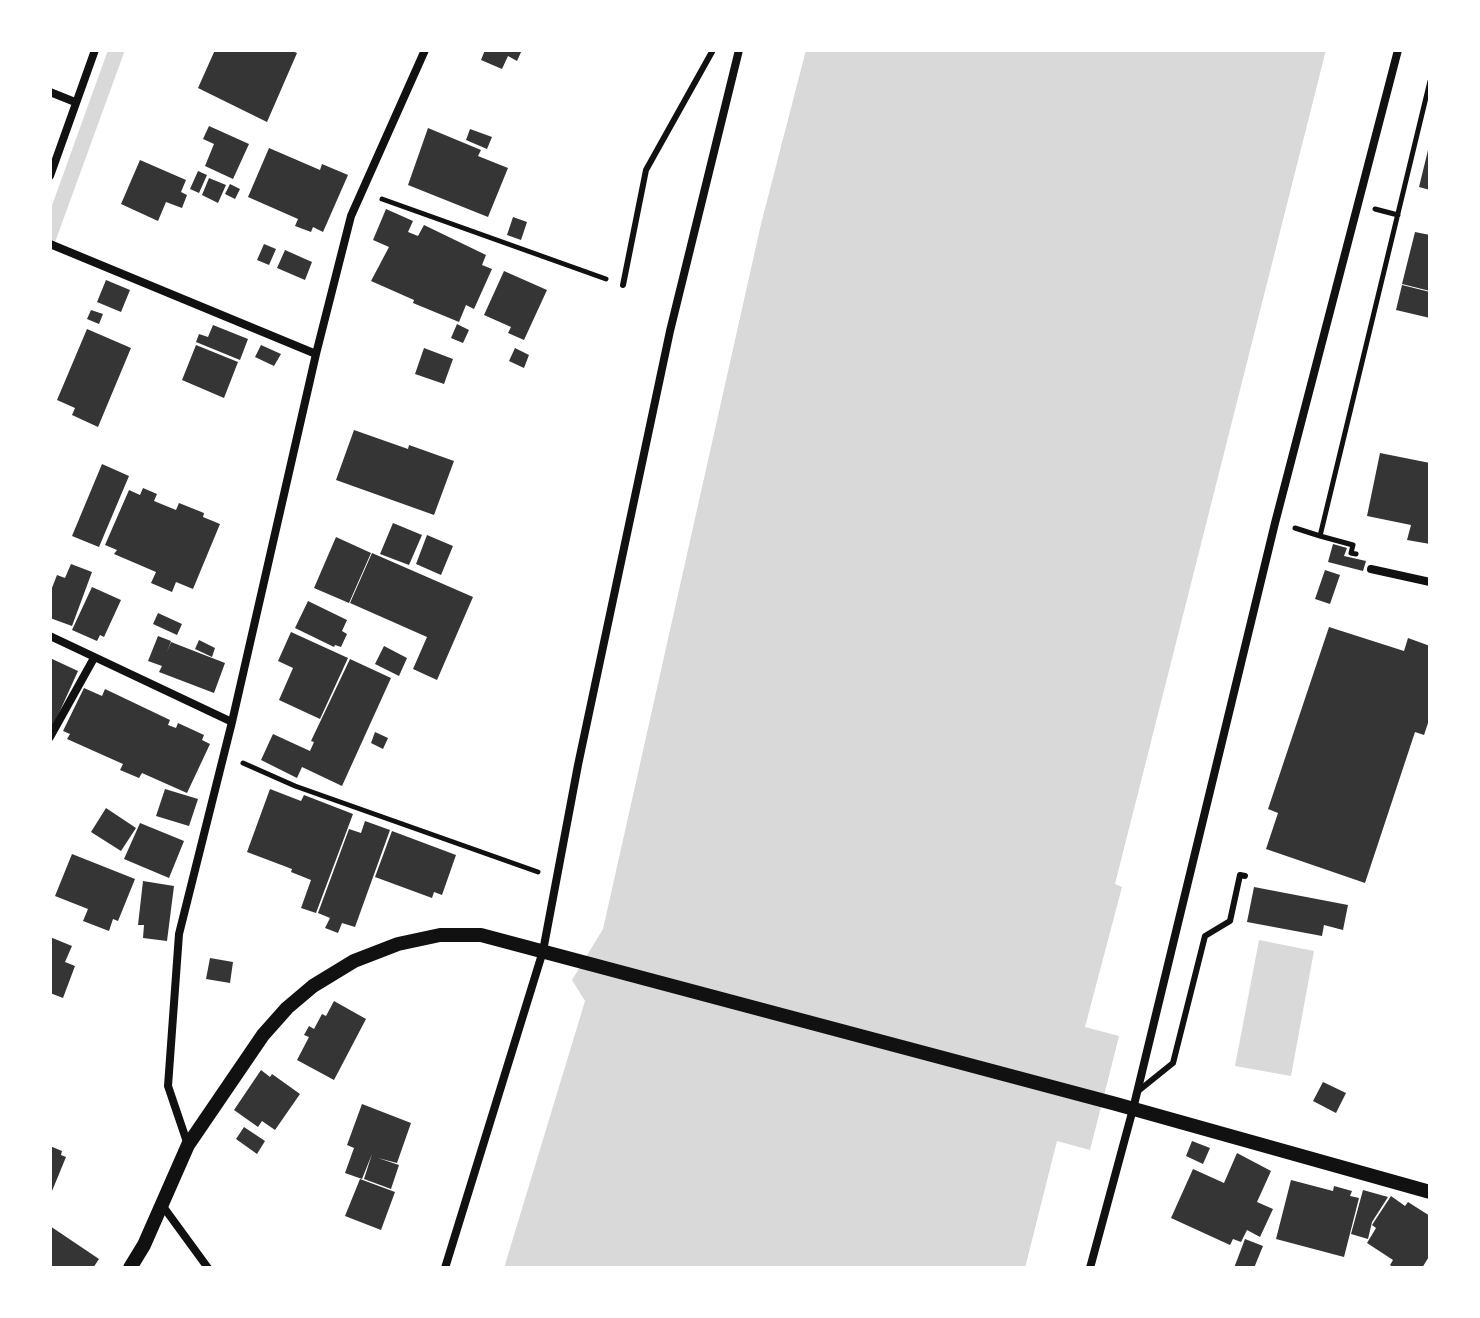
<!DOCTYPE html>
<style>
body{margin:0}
#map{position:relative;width:1480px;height:1318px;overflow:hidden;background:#fff;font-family:Roboto,sans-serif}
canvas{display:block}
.frame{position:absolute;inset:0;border:52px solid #fff;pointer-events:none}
</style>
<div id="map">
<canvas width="1480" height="1318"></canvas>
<div class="frame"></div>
</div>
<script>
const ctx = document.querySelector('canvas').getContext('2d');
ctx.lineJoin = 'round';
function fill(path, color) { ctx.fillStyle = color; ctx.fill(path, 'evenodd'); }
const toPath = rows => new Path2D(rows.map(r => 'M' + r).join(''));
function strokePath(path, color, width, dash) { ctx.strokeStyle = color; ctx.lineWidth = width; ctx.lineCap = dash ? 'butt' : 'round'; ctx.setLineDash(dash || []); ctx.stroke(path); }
fill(toPath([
 [108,50,125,50,50,256,50,211],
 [806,50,1326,50,1115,884,1122,887,1085,1027,1119,1036,1112,1064,1090,1150,1057,1141,1025,1268,504,1268,585,1001,572,980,603,929,761,224],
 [1259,940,1314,951,1291,1076,1235,1066]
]), '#d9d9d9');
fill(toPath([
 [215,50,290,50,297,53,267,122,198,88],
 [485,50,522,50,517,61,508,56,502,69,481,60],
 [209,126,249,144,233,179,205,166,214,144,203,139],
 [428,128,481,150,478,156,508,168,488,217,408,185],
 [470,129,492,137,487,149,466,140],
 [1429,146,1430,146,1430,190,1419,187],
 [269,148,320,170,322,164,348,175,323,232,313,227,311,232,295,226,298,219,248,197],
 [140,160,186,180,181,192,187,195,182,208,166,202,158,221,121,204],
 [198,171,207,175,199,193,190,189],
 [209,178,226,185,218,203,202,195],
 [230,184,240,189,235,199,225,194],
 [386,209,413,221,408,232,418,236,424,225,486,255,482,265,492,269,474,309,466,305,459,322,413,303,414,300,371,281,389,247,373,240],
 [513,217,527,222,521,240,507,235],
 [1415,232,1430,235,1430,291,1402,284],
 [264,244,276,249,269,265,257,260],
 [285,250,312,262,305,280,277,268],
 [504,271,547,290,524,340,508,333,511,327,484,315],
 [106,280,130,290,121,312,97,302],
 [1402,285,1430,292,1430,318,1396,310],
 [91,310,103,314,99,324,87,319],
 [457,324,469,330,463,343,451,338],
 [213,325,248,339,240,360,196,342,199,334,208,337],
 [87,329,131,348,98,427,72,415,75,408,57,400],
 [196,345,238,362,224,398,182,380],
 [261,345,281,354,274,366,255,357],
 [424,348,453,359,444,384,415,374],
 [515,348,529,355,524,368,509,361],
 [354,430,408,449,409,445,454,461,434,515,336,480],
 [1380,453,1430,463,1430,544,1407,540,1411,525,1367,516],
 [102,464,129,476,99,547,72,536],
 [143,488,157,494,154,501,176,510,179,503,204,513,203,517,220,524,193,589,176,582,172,592,151,583,156,572,114,554,117,550,105,545,129,490,140,495],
 [393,523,422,535,409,565,380,554],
 [427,535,453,546,441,575,416,564],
 [336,537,371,553,349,603,314,588],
 [1333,544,1347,548,1344,556,1366,561,1363,571,1328,562],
 [372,553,473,597,437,680,413,669,427,637,350,603],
 [71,564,92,572,72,626,50,618,50,593,57,575,65,578],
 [1325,570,1340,575,1330,604,1315,599],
 [92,587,121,600,104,637,100,635,97,641,72,630],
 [308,601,347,620,342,631,347,634,341,647,335,645,334,647,295,628],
 [158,613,182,624,177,635,153,624],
 [1329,627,1404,651,1408,638,1430,646,1430,717,1424,735,1415,732,1365,883,1266,849,1278,813,1268,809],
 [291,632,348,658,320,719,279,700,293,668,278,661],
 [158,636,171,641,167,652,171,642,225,663,214,693,159,672,162,666,148,661],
 [199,640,215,648,212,657,195,649],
 [384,646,407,658,399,676,375,664],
 [50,658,78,671,50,733],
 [350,659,391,678,342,786,302,767,297,778,261,760,273,734,310,751,314,742,311,741],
 [84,688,102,696,105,689,170,720,168,725,176,728,178,723,204,735,202,740,210,744,187,793,142,773,139,778,120,770,123,764,67,739,70,734,63,731],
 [375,732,388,738,383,749,371,743],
 [165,789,198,799,189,826,156,816],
 [270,789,301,801,304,795,353,814,316,913,301,908,311,880,291,872,292,869,247,852],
 [106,808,136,828,121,851,91,832],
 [365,821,390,830,355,927,342,923,338,933,325,928,330,918,318,913,349,829,361,833],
 [140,823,184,841,169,878,124,859],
 [392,831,456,855,442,895,434,892,432,898,375,877],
 [72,854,135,879,118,921,113,919,109,931,83,921,88,909,55,896],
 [143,881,174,886,167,941,143,938,144,925,138,925],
 [1254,887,1348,905,1343,930,1324,925,1322,936,1247,922],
 [50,937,72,946,65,962,75,966,63,998,50,993],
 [210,958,233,962,230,983,206,979],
 [334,1001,366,1019,334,1080,297,1060,309,1037,304,1035,309,1026,314,1029,322,1014,326,1016],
 [261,1070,270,1077,272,1074,300,1094,275,1130,262,1121,258,1127,234,1110],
 [1323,1082,1346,1093,1336,1113,1313,1101],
 [362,1104,411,1123,397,1163,378,1158,399,1165,391,1189,364,1179,372,1154,362,1179,345,1173,354,1148,347,1145],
 [244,1127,265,1141,257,1154,236,1139],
 [1192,1141,1210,1148,1203,1164,1186,1156],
 [50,1146,62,1151,61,1155,66,1157,50,1196],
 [1237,1153,1271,1171,1257,1202,1273,1209,1260,1237,1247,1230,1241,1242,1233,1239,1230,1245,1171,1218,1193,1169,1224,1183],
 [360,1179,395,1192,381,1230,345,1216],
 [1291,1180,1333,1191,1334,1186,1352,1191,1350,1196,1359,1198,1344,1257,1276,1239],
 [1363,1190,1388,1197,1372,1222,1368,1239,1351,1234],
 [1391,1196,1405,1206,1408,1202,1430,1216,1430,1255,1422,1268,1394,1268,1390,1265,1393,1260,1367,1243,1376,1228,1372,1225],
 [50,1226,99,1259,93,1268,50,1268],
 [1245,1239,1263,1246,1254,1268,1234,1268]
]), '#353535');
strokePath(toPath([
 [382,199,606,279],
 [1375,209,1398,215],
 [1295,528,1320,536],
 [1356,554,1351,553,1353,545,1320,536,1430,81],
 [243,763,295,786,538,872]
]), '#111', 5);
strokePath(toPath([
 [623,285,646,170,713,50],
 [1137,1092,1173,1063,1205,936,1230,921,1240,875,1245,876]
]), '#111', 6);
strokePath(toPath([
 [50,92,75,102],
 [50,176,95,50],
 [50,244,316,354],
 [1371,569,1430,582],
 [50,636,232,722],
 [50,737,94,658],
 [188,1145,168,1086,179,934,232,722,316,354,351,216,425,50],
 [162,1205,208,1268],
 [445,1268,543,951,578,765,670,331,739,50],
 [1090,1268,1133,1109,1275,523,1398,50]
]), '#111', 8);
strokePath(toPath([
 [130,1268,144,1245,188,1145,263,1035,287,1008,313,986,354,961,398,944,440,935,481,935,1116,1104,1430,1192]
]), '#111', 14);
</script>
